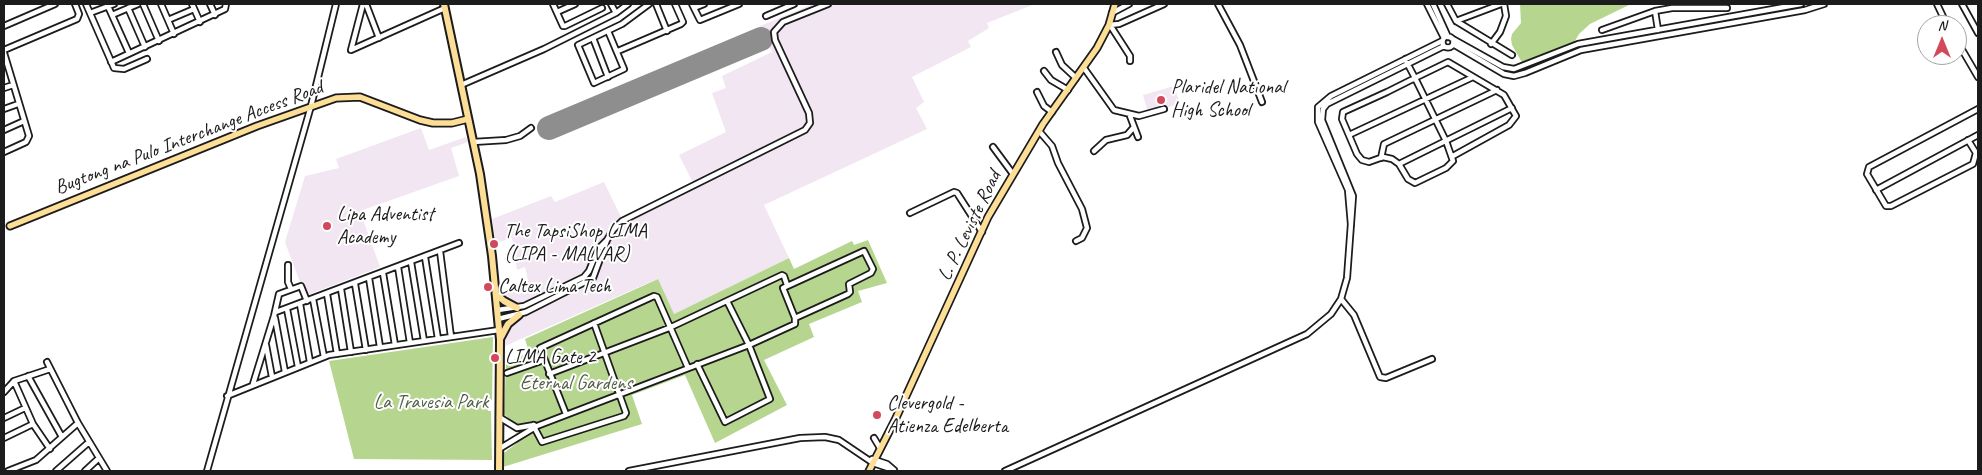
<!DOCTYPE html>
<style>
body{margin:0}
#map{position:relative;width:1982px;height:475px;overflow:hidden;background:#fff;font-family:Caveat,sans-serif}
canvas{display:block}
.frame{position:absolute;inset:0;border:5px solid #1c1c1c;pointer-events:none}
.north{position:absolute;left:1917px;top:15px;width:50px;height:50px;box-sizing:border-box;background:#fff;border:1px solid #a4a4a4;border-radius:50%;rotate:0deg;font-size:14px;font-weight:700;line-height:20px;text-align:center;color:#1c1c1c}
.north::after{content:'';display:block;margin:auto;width:18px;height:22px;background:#d1495b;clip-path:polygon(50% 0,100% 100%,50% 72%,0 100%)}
</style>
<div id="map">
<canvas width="1982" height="475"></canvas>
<div class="frame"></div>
<div class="north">N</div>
</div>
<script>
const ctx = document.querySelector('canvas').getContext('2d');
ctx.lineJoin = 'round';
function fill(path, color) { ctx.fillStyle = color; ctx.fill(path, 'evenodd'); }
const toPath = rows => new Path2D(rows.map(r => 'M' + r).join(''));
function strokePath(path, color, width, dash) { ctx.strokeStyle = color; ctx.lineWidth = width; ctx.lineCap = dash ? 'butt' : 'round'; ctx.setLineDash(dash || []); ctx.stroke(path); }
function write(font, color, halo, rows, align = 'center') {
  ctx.font = font + ' Caveat,sans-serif'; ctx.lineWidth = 4; ctx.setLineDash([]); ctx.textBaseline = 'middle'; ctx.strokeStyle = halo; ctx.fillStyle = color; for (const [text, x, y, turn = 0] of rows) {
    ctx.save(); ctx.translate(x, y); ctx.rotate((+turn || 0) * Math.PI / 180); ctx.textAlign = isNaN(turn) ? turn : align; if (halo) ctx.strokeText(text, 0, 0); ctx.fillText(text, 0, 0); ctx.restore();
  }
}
fill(toPath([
 [813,4,1035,4,987,23,989,28,968,41,971,47,912,77,924,102,916,108,927,129,764,205,789,258,674,314,657,279,505,346,500,292,528,280,525,267,517,270,512,238,496,243,492,219,551,196,555,202,604,182,621,217,693,183,679,155,726,132,712,93,726,88,722,76,772,52,760,26],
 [1174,86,1180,104,1148,113,1143,95],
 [421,128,429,150,466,137,468,142,451,148,459,176,360,211,380,267,305,296,285,242,305,176,339,168,336,159]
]), '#f1e6f2');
fill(toPath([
 [1520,4,1631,4,1590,24,1579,34,1572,46,1524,66,1512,45,1511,39,1512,34,1521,23],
 [868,240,887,283,858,291,862,302,809,324,814,337,764,360,787,405,715,443,685,375,632,395,642,424,503,467,504,453,517,443,516,425,504,414,506,364,529,352,525,339,658,279,674,314,789,258,794,269,852,241,854,245],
 [493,337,492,400,488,401,488,411,491,411,492,460,354,459,329,361]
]), '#b6d690');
strokePath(toPath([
 [549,128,761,39]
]), '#8e8e8e', 24);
const minor = toPath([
 [86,4,114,68,124,69,147,59],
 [107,4,129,53],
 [143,4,159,41],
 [161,4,174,34],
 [192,4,200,22],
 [210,4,215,15],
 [363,4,351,50,445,8],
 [366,4,379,38],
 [553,4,563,26,565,26,602,8],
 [611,4,616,13],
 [656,4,667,31],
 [692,4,700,20,739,4],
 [1218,4,1240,45,1262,102],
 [1427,4,1444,38],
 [1433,4,1448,37],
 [1447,4,1456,21,1512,55],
 [1937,4,1947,25],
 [1962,4,1978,33],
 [128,8,145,47],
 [694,8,704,4],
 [1655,11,1658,30],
 [557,12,575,4],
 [90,13,114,4],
 [1112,13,1129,4],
 [112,15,138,4],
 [766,16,794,4],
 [168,20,194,9],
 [1456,21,1501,4],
 [1109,25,1119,24,1164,4],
 [1110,25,1130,56,1130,61],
 [4,26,55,4],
 [1602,30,1655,11,1672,8,1727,8],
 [608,31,624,69,594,83,578,45,622,24,649,4],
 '1442.5 42a5.5 5.5 0 1 1 11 0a5.5 5.5 0 1 1-11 0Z',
 [593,38,608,77],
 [1451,38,1503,67,1514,69,1578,44,1801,4],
 [1957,41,1978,77],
 [1453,44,1504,74,1514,76,1525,73,1581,50,1805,10,1824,4],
 [1491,44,1500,32,1506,16,1504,4],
 [4,50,77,19,79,14,75,4],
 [618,51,681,24,683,22,675,4],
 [1056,52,1062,65,1076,78],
 [4,53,29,136,26,142,4,152],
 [1405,59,1415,78,1446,141,1453,161,1446,168,1415,183,1408,179,1399,164,1392,159,1383,157,1369,162,1362,160,1357,154,1342,119,1343,112,1387,92,1415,78,1448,62,1504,95,1516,116,1509,125,1453,156],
 [111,62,225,9,226,4],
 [1084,68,1114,110,1139,116,1164,109],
 [1044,71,1051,80,1068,90],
 [461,85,544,49,616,13,628,4],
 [4,88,13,85],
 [1037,92,1044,106,1052,112],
 [4,109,18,104],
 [1130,116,1138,137],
 [4,130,24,121],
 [1039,131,1052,146,1058,163,1082,209,1087,228,1082,238,1076,241],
 [1349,135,1473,77],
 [1968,140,1976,153,1973,164,1891,206,1886,206,1867,174,1869,167,1978,109],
 [473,142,506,140,520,136,531,128],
 [993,147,1013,174],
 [1094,151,1106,140,1127,135,1134,127],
 [1381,158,1384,144,1497,90],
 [1399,164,1512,108],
 [1876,190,1978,135],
 [910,213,954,192,957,193,982,232],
 [1351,225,1348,190,1318,122,1318,107,1331,96,1442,41],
 [440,251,451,337],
 [425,257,438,339],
 [411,262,424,341],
 [288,265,288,282,291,289],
 [398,267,410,343],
 [383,273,395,345],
 [369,278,380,347],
 [355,284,366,350],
 [341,289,351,352],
 [327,294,337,354],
 [313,299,324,357],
 [1341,299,1354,315,1380,377,1386,378,1432,359],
 [300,304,310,362],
 [287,309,298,367],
 [498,310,524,306,584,277,589,271,598,249,606,241],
 [276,312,459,243],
 [275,318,285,372],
 [498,319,526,312,593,278,607,240,613,230,622,221,805,130,810,123,809,113,775,40,774,32,783,22,828,4],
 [266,345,272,377],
 [47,362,78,423,107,471],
 [697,364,725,422,770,399,749,345,727,301],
 [507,373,544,360],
 [549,374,669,328,782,275,784,276,787,285],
 [28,376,62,437],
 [14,381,33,424,50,449],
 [253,384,274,316,279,294,301,286,307,301],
 [4,392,14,381,50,369],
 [227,396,329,355,499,330],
 [566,414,540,348,654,296,657,297,688,368],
 [499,417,517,428,534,425],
 [4,418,25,408],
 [533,425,542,442,624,416,626,413,594,323],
 [4,438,33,424],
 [874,438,880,448],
 [499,449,537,426,749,345,795,324,795,318,783,288,864,251,873,269,871,273,849,284,850,292,848,294,795,318],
 [872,459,887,464,894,470],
 [8,471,36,460,78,423],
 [56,471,89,442],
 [85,471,98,459],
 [207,471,311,106,336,4],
 [629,471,800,438,825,437,839,440,873,463,894,470],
 [1005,471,1307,334,1331,314,1341,299,1347,278,1353,196,1322,120,1323,109,1327,104,1444,46]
]);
const major = toPath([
 [10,226,257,126,336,98,360,97,420,120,433,123,452,123,468,119],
 [869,471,895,420,988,217,1043,124,1097,48,1109,25,1115,4]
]);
const highway = toPath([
 [444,4,480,174,492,256,500,340,499,471],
 [496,294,504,301,517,308],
 [500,339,508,324,519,315]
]);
strokePath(minor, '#1c1c1c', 8);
strokePath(major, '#1c1c1c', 9);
strokePath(highway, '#1c1c1c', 10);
strokePath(minor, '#fff', 4.5);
strokePath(major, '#fdde96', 5.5);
strokePath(highway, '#fdde96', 6);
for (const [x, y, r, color] of [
 [1161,100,5,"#d1495b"],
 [327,226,5,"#d1495b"],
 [494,244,5,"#d1495b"],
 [488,287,5,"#d1495b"],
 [495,358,5,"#d1495b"],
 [877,415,5,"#d1495b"]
]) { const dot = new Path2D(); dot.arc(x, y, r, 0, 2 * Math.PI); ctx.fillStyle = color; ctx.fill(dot); strokePath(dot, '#fff', 2); }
write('20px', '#1c1c1c', '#fff', [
 ["Plaridel National",1171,88],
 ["High School",1171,111],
 ["Lipa Adventist",337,215],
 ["Academy",337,238],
 ["The TapsiShop LIMA",504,232],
 ["(LIPA - MALVAR)",504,255],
 ["Caltex Lima Tech",498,287],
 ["LIMA Gate 2",505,358],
 ["Clevergold -",887,404],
 ["Atienza Edelberta",887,427]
], 'left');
write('20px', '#1c1c1c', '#fff', [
 ["Bugtong na Pulo Interchange Access Road",189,138,-21],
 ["L. P. Leviste Road",970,226,-64]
]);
write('20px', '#525d45', '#fff', [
 ["Eternal Gardens",576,384],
 ["La Travesia Park",431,403]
]);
</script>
